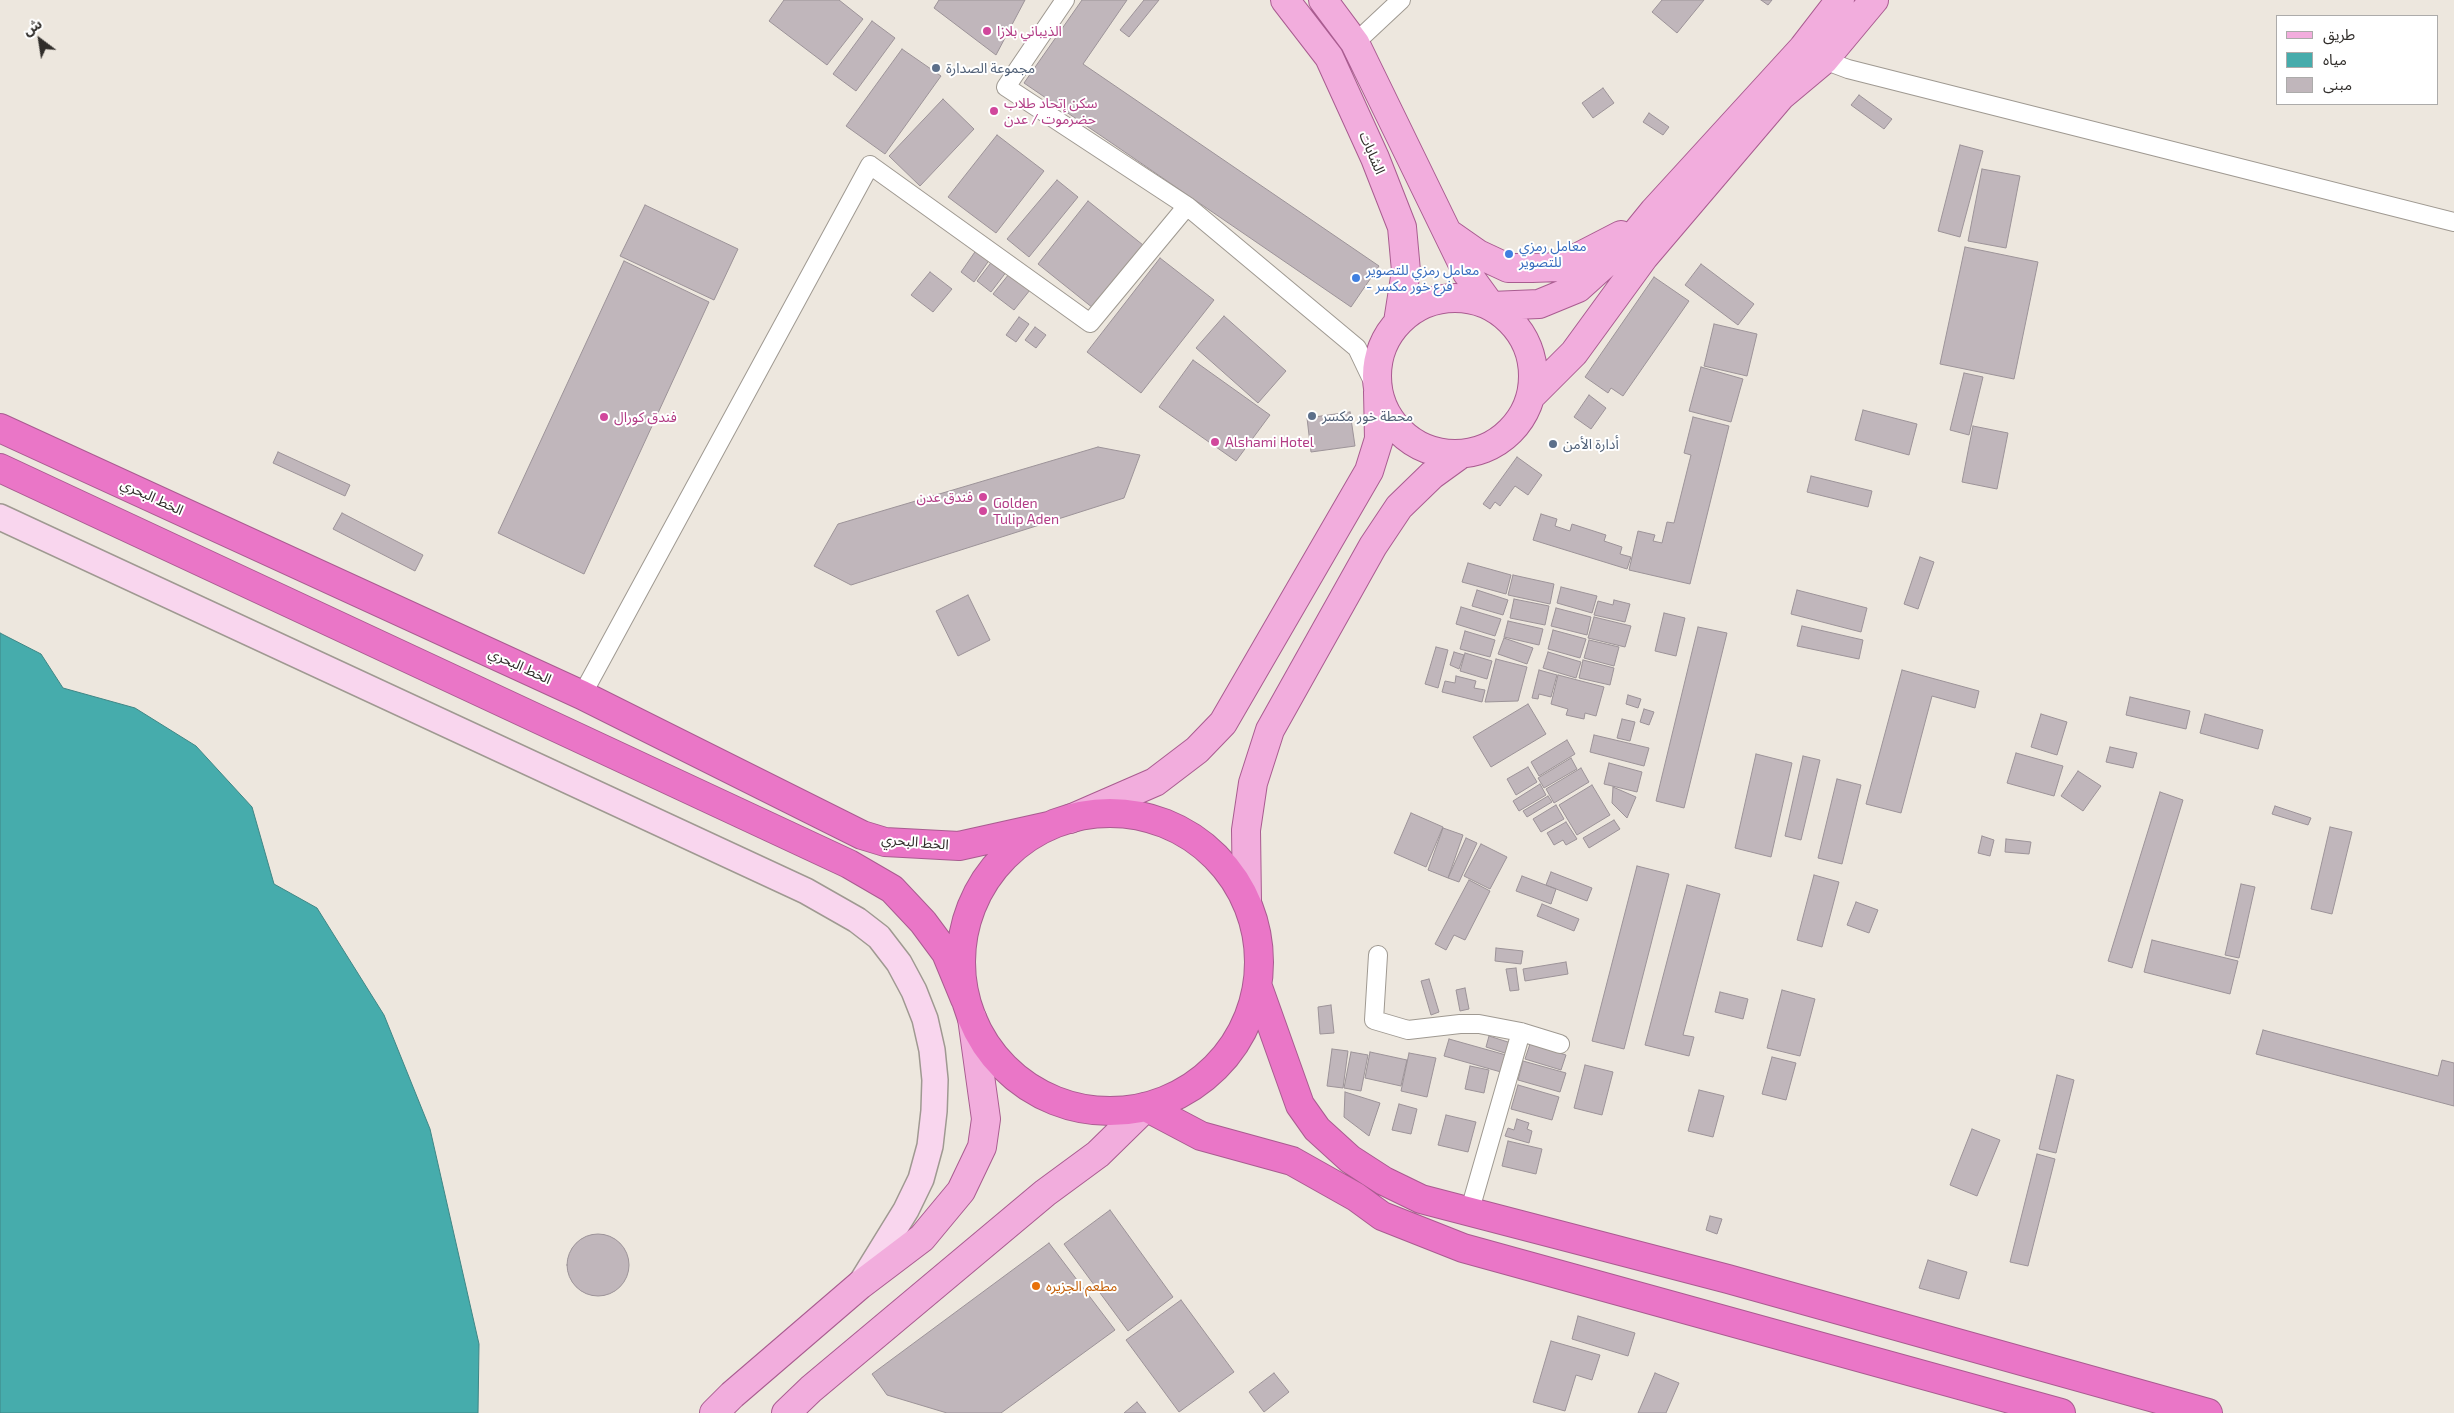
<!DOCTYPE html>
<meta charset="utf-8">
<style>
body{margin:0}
#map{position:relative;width:2454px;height:1413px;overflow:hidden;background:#ede7de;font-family:"Exo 2","Noto Sans Arabic",sans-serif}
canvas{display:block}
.legend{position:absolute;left:2276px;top:15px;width:162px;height:90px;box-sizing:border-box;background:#fff;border:1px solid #acabaa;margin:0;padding:6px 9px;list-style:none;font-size:15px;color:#302d2a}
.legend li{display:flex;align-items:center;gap:10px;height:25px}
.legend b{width:25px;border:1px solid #acabaa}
.north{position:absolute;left:15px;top:15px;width:50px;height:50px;-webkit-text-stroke:4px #fff;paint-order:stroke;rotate:329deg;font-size:14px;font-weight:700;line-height:20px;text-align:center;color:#302d2a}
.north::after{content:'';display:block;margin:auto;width:18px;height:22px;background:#302d2a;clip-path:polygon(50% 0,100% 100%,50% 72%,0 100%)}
</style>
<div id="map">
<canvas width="2454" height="1413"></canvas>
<ul class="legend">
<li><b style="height:6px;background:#f2addd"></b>طريق</li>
<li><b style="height:14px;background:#46acac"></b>مياه</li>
<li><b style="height:14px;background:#c0b6bb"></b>مبنى</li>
</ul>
<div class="north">ش</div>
</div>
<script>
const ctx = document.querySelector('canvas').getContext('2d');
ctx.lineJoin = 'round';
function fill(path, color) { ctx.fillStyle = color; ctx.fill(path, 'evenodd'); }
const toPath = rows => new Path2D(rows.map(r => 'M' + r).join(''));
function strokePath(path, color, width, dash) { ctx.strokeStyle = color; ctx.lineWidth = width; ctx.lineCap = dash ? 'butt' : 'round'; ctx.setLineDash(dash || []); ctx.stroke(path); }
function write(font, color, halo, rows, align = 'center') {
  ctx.font = font + ' "Exo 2","Noto Sans Arabic",sans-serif'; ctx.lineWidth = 4; ctx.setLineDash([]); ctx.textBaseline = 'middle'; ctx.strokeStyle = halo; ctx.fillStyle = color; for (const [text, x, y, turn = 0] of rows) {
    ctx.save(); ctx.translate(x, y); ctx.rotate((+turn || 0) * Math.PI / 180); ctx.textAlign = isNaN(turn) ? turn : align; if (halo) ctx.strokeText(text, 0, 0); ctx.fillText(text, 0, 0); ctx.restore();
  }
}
const water = toPath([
 [0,633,41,654,63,688,135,708,196,746,252,807,274,884,317,908,384,1015,430,1129,479,1344,478,1413,0,1413,0,633]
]);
fill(water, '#46acac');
strokePath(water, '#3f8685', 1);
const building = toPath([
 [784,0,839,0,863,19,827,65,769,21,784,0],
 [939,0,1025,0,996,55,934,8,939,0],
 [1082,0,1127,0,1083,64,1379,266,1351,307,1024,83,1082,0],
 [1144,0,1159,0,1129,37,1120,30,1144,0],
 [1662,0,1704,0,1677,33,1652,12,1662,0],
 [1761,0,1772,0,1768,5,1761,0],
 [872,21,895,38,856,91,833,74,872,21],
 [902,49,941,76,885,154,846,126,902,49],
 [1603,88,1614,103,1593,118,1582,103,1603,88],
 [1859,95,1892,119,1884,129,1851,105,1859,95],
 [943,99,974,129,920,186,889,156,943,99],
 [1649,113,1669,127,1663,135,1643,122,1649,113],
 [997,135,1044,171,996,233,948,197,997,135],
 [1960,145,1983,151,1960,237,1938,231,1960,145],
 [1982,169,2020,176,2006,248,1968,241,1982,169],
 [1057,180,1078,197,1029,257,1007,239,1057,180],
 [1088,201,1143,245,1093,308,1038,264,1088,201],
 [645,205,738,249,714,300,620,256,645,205],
 [1965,247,2038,262,2014,379,1940,364,1965,247],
 [977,249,990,259,974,282,961,272,977,249],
 [1160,258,1214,300,1141,393,1087,352,1160,258],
 [993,260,1007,271,991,292,977,281,993,260],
 [624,261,709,302,584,574,498,533,624,261],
 [1701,264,1754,304,1738,325,1685,285,1701,264],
 [1013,269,1034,285,1014,310,993,294,1013,269],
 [930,272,952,289,933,312,911,295,930,272],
 [1654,277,1689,301,1623,396,1611,388,1608,393,1585,377,1654,277],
 [1224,316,1286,371,1258,403,1196,348,1224,316],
 [1019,317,1029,324,1016,342,1006,335,1019,317],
 [1714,324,1757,334,1747,376,1704,366,1714,324],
 [1035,327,1046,335,1036,348,1025,340,1035,327],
 [1193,360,1270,415,1236,461,1159,407,1193,360],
 [1701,367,1743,379,1731,422,1689,411,1701,367],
 [1964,373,1983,377,1969,435,1950,430,1964,373],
 [1589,395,1606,408,1591,429,1574,417,1589,395],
 [1863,410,1917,424,1909,455,1855,440,1863,410],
 [1350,412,1355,446,1311,452,1307,418,1350,412],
 [1693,417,1729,426,1690,584,1629,570,1638,531,1655,535,1653,541,1662,543,1667,522,1674,523,1691,455,1684,453,1693,417],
 [1973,426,2008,433,1997,489,1962,482,1973,426],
 [1098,447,1140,455,1124,498,851,585,814,566,838,524,1098,447],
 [278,452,350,485,345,496,273,463,278,452],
 [1517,457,1542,475,1528,495,1515,486,1500,506,1495,502,1490,509,1483,504,1517,457],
 [1811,476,1872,491,1868,507,1807,492,1811,476],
 [342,513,423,555,415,571,333,529,342,513],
 [1541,514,1557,519,1555,526,1570,531,1572,524,1606,535,1604,541,1622,547,1620,554,1631,557,1627,569,1533,540,1541,514],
 [1920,557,1934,562,1918,609,1904,604,1920,557],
 [1468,563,1511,575,1506,594,1462,582,1468,563],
 [1513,575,1554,584,1550,604,1508,595,1513,575],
 [1561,587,1597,596,1592,613,1557,603,1561,587],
 [1477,590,1508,600,1503,615,1472,606,1477,590],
 [1797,590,1867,608,1861,632,1791,614,1797,590],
 [968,595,990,640,958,656,936,611,968,595],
 [1514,599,1549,606,1545,625,1510,618,1514,599],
 [1614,600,1630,604,1625,622,1594,615,1598,601,1613,605,1614,600],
 [1461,607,1501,619,1495,636,1456,624,1461,607],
 [1556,608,1591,617,1587,635,1551,626,1556,608],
 [1664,613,1685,618,1676,656,1655,651,1664,613],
 [1594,617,1631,626,1625,647,1588,638,1594,617],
 [1508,621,1543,629,1539,645,1504,637,1508,621],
 [1802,626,1863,640,1859,659,1797,646,1802,626],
 [1698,627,1727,633,1684,808,1656,801,1698,627],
 [1553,630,1586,639,1580,658,1548,649,1553,630],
 [1465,631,1495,640,1490,657,1460,649,1465,631],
 [1504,638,1533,648,1527,664,1498,654,1504,638],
 [1589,640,1619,647,1614,666,1584,658,1589,640],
 [1436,647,1448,650,1438,688,1425,684,1436,647],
 [1454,652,1464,655,1459,669,1450,665,1454,652],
 [1548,652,1581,662,1576,678,1543,668,1548,652],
 [1465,653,1492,661,1487,679,1460,671,1465,653],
 [1496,659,1527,667,1518,701,1485,702,1496,659],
 [1583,660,1614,668,1610,685,1579,678,1583,660],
 [1539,670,1557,675,1551,697,1539,694,1538,699,1532,698,1539,670],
 [1902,670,1979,691,1975,708,1932,696,1901,813,1866,804,1902,670],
 [1558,675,1604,687,1596,716,1585,713,1584,719,1566,715,1568,709,1551,704,1558,675],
 [1456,676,1476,681,1474,688,1485,690,1482,702,1442,692,1445,681,1455,683,1456,676],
 [1628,695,1641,699,1638,708,1626,704,1628,695],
 [2130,697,2190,711,2186,729,2126,715,2130,697],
 [1528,704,1546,734,1491,767,1473,737,1528,704],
 [1644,709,1654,712,1649,725,1640,722,1644,709],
 [2041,714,2067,722,2057,755,2031,747,2041,714],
 [2205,714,2263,730,2258,749,2200,733,2205,714],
 [1622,719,1635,722,1630,741,1617,738,1622,719],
 [1594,735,1649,748,1644,766,1590,752,1594,735],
 [1567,740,1575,754,1539,776,1531,762,1567,740],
 [2110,747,2137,753,2133,768,2106,762,2110,747],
 [2016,753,2063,766,2054,796,2007,783,2016,753],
 [1756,754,1792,763,1771,857,1735,848,1756,754],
 [1803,756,1820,760,1801,840,1785,836,1803,756],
 [1571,758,1577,769,1544,788,1538,778,1571,758],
 [1609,763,1642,772,1637,792,1604,784,1609,763],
 [1528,767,1537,782,1516,795,1507,779,1528,767],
 [1581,768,1589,782,1554,803,1546,789,1581,768],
 [2078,771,2101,786,2083,811,2061,796,2078,771],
 [1837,779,1861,785,1842,864,1818,858,1837,779],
 [1540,784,1546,795,1519,811,1513,801,1540,784],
 [1592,785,1610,815,1577,835,1559,805,1592,785],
 [1613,787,1636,797,1627,818,1612,803,1613,787],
 [2160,792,2183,800,2132,968,2108,961,2160,792],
 [1548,796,1552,802,1527,817,1523,811,1548,796],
 [1556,805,1564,819,1541,832,1533,819,1556,805],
 [2275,806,2311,818,2308,825,2272,814,2275,806],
 [1411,813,1443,827,1426,867,1394,853,1411,813],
 [1614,820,1620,829,1589,848,1583,838,1614,820],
 [1566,822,1577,839,1566,845,1563,840,1554,845,1547,833,1566,822],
 [2330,827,2352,832,2332,914,2311,909,2330,827],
 [1443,828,1463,835,1448,878,1428,870,1443,828],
 [1982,836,1994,840,1990,856,1978,853,1982,836],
 [1466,838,1477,843,1459,882,1448,878,1466,838],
 [2006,839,2031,842,2029,854,2005,852,2006,839],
 [1481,844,1507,857,1490,889,1464,876,1481,844],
 [1637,866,1669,874,1624,1049,1592,1041,1637,866],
 [1551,872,1592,888,1587,901,1546,885,1551,872],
 [1814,875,1839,882,1822,947,1797,940,1814,875],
 [1522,876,1556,889,1551,904,1516,891,1522,876],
 [1469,880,1490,891,1465,940,1454,935,1446,950,1435,944,1469,880],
 [2241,884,2255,887,2239,958,2225,955,2241,884],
 [1687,885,1720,894,1683,1035,1694,1037,1689,1056,1645,1045,1687,885],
 [1856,902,1878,910,1869,933,1847,925,1856,902],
 [1542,904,1579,919,1574,931,1537,916,1542,904],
 [2152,940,2238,961,2230,994,2144,972,2152,940],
 [1496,948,1523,951,1521,964,1495,961,1496,948],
 [1566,962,1568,974,1525,981,1523,969,1566,962],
 [1516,968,1519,990,1510,991,1506,969,1516,968],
 [1429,979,1439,1012,1431,1015,1421,981,1429,979],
 [1465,988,1469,1009,1460,1011,1456,990,1465,988],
 [1782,990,1815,999,1800,1056,1767,1048,1782,990],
 [1720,992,1748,999,1743,1019,1715,1012,1720,992],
 [1331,1005,1334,1033,1320,1034,1318,1007,1331,1005],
 [2263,1030,2438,1076,2442,1060,2454,1063,2454,1106,2256,1054,2263,1030],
 [1489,1036,1511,1043,1508,1054,1486,1047,1489,1036],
 [1449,1039,1506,1055,1501,1072,1444,1056,1449,1039],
 [1530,1044,1566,1055,1561,1070,1525,1059,1530,1044],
 [1332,1049,1348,1051,1343,1088,1327,1086,1332,1049],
 [1351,1052,1368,1055,1361,1091,1344,1088,1351,1052],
 [1370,1052,1407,1060,1401,1086,1365,1078,1370,1052],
 [1409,1053,1436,1058,1427,1097,1401,1091,1409,1053],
 [1772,1057,1796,1063,1786,1100,1762,1094,1772,1057],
 [1523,1061,1566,1073,1560,1092,1518,1080,1523,1061],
 [1585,1065,1613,1072,1602,1115,1574,1108,1585,1065],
 [1470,1066,1489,1070,1484,1093,1465,1089,1470,1066],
 [2057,1075,2074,1080,2056,1153,2039,1149,2057,1075],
 [1518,1085,1559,1097,1552,1120,1511,1109,1518,1085],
 [1699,1090,1724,1096,1713,1137,1688,1131,1699,1090],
 [1345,1092,1380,1103,1369,1136,1344,1117,1345,1092],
 [1399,1104,1417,1109,1411,1134,1392,1130,1399,1104],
 [1446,1115,1476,1122,1468,1152,1438,1145,1446,1115],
 [1517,1119,1529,1123,1527,1129,1532,1131,1529,1143,1505,1136,1508,1128,1514,1130,1517,1119],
 [1972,1129,2000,1140,1977,1196,1950,1185,1972,1129],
 [1508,1141,1542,1149,1536,1174,1502,1166,1508,1141],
 [2037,1154,2055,1159,2028,1266,2010,1262,2037,1154],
 [1110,1210,1173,1297,1128,1331,1064,1244,1110,1210],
 [1710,1216,1722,1219,1717,1234,1706,1230,1710,1216],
 '567 1265a31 31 0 1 1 62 0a31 31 0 1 1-62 0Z',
 [1049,1243,1115,1330,1001,1413,947,1413,887,1395,872,1374,1049,1243],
 [1928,1260,1967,1272,1959,1299,1919,1288,1928,1260],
 [1181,1300,1234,1372,1179,1412,1126,1340,1181,1300],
 [1578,1316,1635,1333,1628,1356,1572,1339,1578,1316],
 [1551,1341,1600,1355,1592,1380,1576,1375,1565,1411,1533,1402,1551,1341],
 [1274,1373,1289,1392,1264,1412,1249,1392,1274,1373],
 [1655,1373,1679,1383,1666,1413,1638,1413,1655,1373],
 [1137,1402,1146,1413,1124,1413,1137,1402]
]);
fill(building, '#c0b6bb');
strokePath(building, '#9c9398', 1);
const street = toPath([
 [1065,0,1006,87,1187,206,1357,348,1378,392],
 [1355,43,1401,0],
 [1824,60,1848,69,2454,222],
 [582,695,870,165,1090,323,1187,206],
 [1378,955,1374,1020,1408,1030,1460,1024,1479,1024,1521,1032,1560,1044],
 [1469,1213,1521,1032]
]);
const secondary = toPath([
 [0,517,806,891,857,920,879,937,899,963,914,991,925,1019,932,1050,935,1080,934,1111,930,1146,921,1179,906,1210,861,1283]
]);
const primary = toPath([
 [1285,0,1329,57,1375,158,1402,227,1406,271,1398,322],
 [1323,0,1355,43,1467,273,1491,306,1539,304,1578,288,1628,243,1654,211,1803,48,1840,0],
 [1448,233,1478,254,1508,268,1532,268,1559,267,1621,235],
 '1377 376a78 78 0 1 1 156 0a78 78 0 1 1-156 0Z',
 [1532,395,1574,353,1644,257,1781,96,1824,60,1874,0],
 [1070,819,1155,782,1197,750,1223,723,1369,471,1379,439,1378,392],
 [1247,902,1246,830,1253,783,1270,730,1373,546,1399,507,1432,475,1461,454],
 [714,1413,732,1395,860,1285,922,1238,961,1191,982,1147,986,1119,972,1018],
 [786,1413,811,1389,1045,1193,1098,1154,1146,1107]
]);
const highway = toPath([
 [0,428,582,695,862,835,885,842,959,846,1049,826],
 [0,468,849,864,892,889,923,922,946,953,965,999],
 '961 962a149 149 0 1 1 298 0a149 149 0 1 1-298 0Z',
 [1258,987,1300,1105,1317,1129,1350,1159,1384,1181,1421,1199,1728,1279,2208,1413],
 [1146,1107,1201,1136,1292,1161,1356,1197,1382,1216,1463,1248,2061,1413]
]);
strokePath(street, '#9f9991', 20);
strokePath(secondary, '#9f9991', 28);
strokePath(primary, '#a95c90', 30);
strokePath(highway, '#a95c90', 30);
strokePath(street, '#fff', 18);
strokePath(secondary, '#f9d6ee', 25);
strokePath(primary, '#f2addd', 28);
strokePath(highway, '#ea76c7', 28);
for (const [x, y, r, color] of [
 [987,31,5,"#d1479c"],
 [936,68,5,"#5c6f8a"],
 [994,111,5,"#d1479c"],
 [1509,254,5,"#3f7fe0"],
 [1356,278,5,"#3f7fe0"],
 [1312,416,5,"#5c6f8a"],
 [604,417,5,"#d1479c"],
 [1215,442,5,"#d1479c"],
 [1553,444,5,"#5c6f8a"],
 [983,497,5,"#d1479c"],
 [983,511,5,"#d1479c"],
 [1036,1286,5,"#e8710a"]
]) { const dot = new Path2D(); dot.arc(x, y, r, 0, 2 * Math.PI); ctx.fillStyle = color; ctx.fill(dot); strokePath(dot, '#fff', 2); }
write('14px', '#b23c85', '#fff', [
 ["الذيباني بلازا",997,31],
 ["سكن إتحاد طلاب",1004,103],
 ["حضرموت / عدن",1004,119],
 ["فندق كورال",614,417],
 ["Alshami Hotel",1225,442],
 ["فندق عدن",973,497,"right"],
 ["Golden",993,503],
 ["Tulip Aden",993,519]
], 'left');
write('14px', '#4e5e75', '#fff', [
 ["مجموعة الصدارة",946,68],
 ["محطة خور مكسر",1322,416],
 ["أدارة الأمن",1563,444]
], 'left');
write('14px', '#302d2a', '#fff', [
 ["الشابات",1372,153,67],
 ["الخط البحري",152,497,25],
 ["الخط البحري",520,666,25],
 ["الخط البحري",915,842,5]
]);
write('14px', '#366cbe', '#fff', [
 ["معامل رمزي",1519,246],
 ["للتصوير",1519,262],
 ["معامل رمزي للتصوير",1366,270],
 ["- فرع خور مكسر",1366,286]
], 'left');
write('14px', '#c56008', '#fff', [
 ["مطعم الجزيره",1046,1286]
], 'left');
</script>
